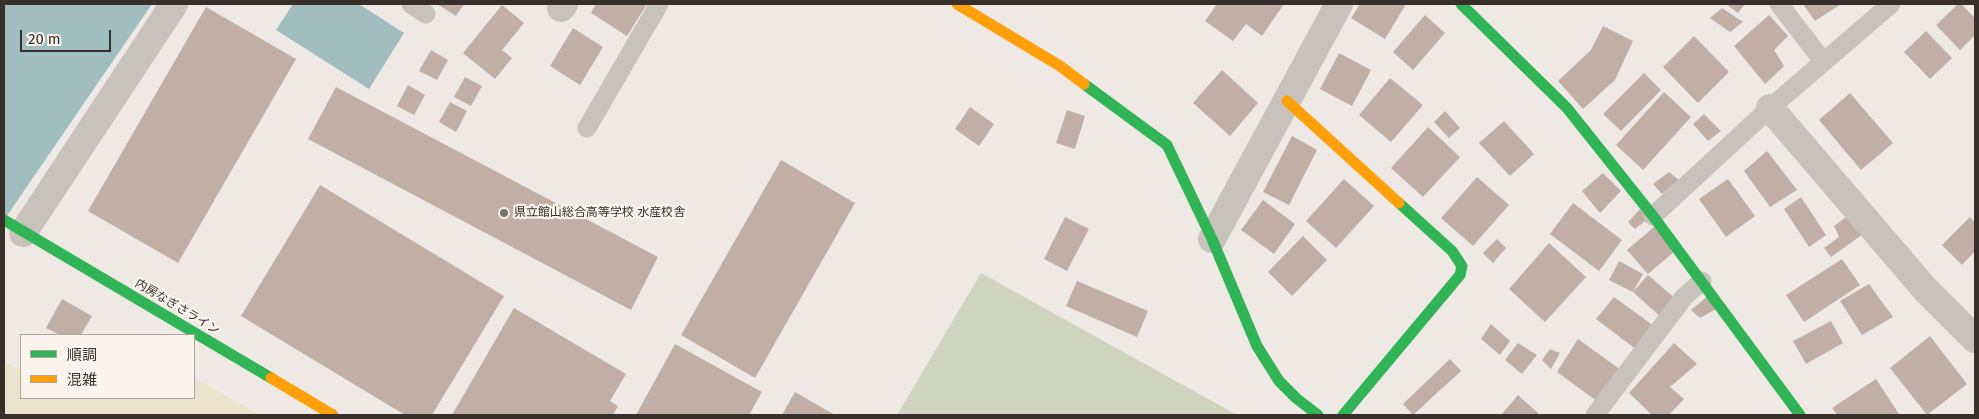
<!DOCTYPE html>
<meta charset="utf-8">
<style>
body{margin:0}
#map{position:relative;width:1979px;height:419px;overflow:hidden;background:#eee9e4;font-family:"Fira Sans","Noto Sans JP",sans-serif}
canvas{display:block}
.frame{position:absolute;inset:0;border:5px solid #392f2a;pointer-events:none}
.legend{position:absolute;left:20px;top:334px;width:175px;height:65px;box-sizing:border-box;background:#faf4ec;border:1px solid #ada59e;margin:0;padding:6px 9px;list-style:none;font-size:15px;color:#392f2a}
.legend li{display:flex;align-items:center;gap:10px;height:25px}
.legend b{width:25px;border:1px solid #ada59e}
.scale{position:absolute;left:20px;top:30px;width:91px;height:22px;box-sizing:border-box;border:2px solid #392f2a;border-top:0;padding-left:6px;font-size:15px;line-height:18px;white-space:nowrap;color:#392f2a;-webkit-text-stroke:4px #faf4ec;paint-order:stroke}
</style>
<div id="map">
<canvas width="1979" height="419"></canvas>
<div class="frame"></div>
<ul class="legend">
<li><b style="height:6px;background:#30b455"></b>順調</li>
<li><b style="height:6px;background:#ff9f0a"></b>混雑</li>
</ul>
<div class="scale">20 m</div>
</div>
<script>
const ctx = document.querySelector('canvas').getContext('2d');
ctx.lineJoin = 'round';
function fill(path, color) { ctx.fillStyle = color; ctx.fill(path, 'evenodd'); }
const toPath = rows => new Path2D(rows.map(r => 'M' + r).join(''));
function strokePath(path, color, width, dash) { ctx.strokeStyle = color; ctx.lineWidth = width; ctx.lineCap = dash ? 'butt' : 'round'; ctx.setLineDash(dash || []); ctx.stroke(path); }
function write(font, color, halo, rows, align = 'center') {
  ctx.font = font + ' "Fira Sans","Noto Sans JP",sans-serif'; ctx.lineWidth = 4.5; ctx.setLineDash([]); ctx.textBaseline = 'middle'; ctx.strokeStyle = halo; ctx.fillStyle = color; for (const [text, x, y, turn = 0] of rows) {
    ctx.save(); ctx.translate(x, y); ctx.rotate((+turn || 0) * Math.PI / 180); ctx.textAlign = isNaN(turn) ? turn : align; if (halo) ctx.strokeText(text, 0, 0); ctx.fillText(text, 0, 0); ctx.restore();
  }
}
fill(toPath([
 [981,273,1237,415,897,415]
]), '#cfd4be');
fill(toPath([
 [4,362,21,370,21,398,194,398,194,378,260,415,4,415]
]), '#ede2cb');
fill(toPath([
 [4,4,152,4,4,220],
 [293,4,359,4,404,33,369,89,276,30]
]), '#a0bec0');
fill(toPath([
 [437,4,464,4,456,16],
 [596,4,647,4,627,36,591,13],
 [1217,4,1284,4,1262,36,1246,24,1233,41,1205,21],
 [1360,4,1406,4,1385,39,1351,18],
 [1726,4,1745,4,1738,13],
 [1803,4,1841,4,1815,21],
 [1958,4,1961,4,1975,18,1975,35,1960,50,1936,25],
 [502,5,524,23,502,50,512,58,495,79,463,53],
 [206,7,296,59,178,263,88,211],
 [1722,8,1743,22,1730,32,1710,18],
 [1425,15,1445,33,1413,70,1393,52],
 [1769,15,1788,36,1774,50,1784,66,1765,84,1734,46],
 [1603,26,1633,41,1615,80,1583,109,1558,81,1591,50],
 [573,28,603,47,580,85,550,66],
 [1926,31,1952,58,1930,79,1904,52],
 [1694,36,1729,72,1698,103,1663,67],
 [431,50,448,60,437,80,419,71],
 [1339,53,1371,70,1352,106,1320,89],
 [1222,70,1258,103,1230,136,1193,103],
 [1644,73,1661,90,1621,131,1603,114],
 [465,77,482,86,471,106,454,97],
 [1390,78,1423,105,1391,142,1359,115],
 [408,85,425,95,414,115,397,106],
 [336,87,658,257,631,310,308,139],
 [1664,92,1691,117,1643,170,1616,145],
 [1850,93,1893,143,1861,170,1819,120],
 [450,102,467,111,456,132,439,122],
 [970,107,994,124,979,146,955,129],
 [1067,110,1085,116,1075,149,1056,143],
 [1445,111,1460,128,1449,138,1434,122],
 [1704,114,1721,131,1708,141,1693,124],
 [1504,121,1534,154,1510,176,1479,143],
 [1428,127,1460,157,1423,197,1391,168],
 [1292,136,1317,150,1289,205,1263,192],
 [1767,151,1797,190,1770,207,1744,171],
 [781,160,855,203,755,378,681,335],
 [1669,172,1679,180,1662,194,1653,184],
 [1603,173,1621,191,1600,213,1582,191],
 [1477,177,1509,205,1473,246,1441,218],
 [1344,179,1374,206,1336,248,1306,221],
 [1728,179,1755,216,1726,237,1699,199],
 [320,185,504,296,432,415,405,415,241,316],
 [1801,197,1826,235,1809,247,1784,209],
 [1263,200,1295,224,1274,254,1241,230],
 [1573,203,1622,240,1599,271,1550,234],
 [1640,209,1648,219,1635,229,1628,222],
 [1852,213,1866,232,1831,257,1824,248,1839,237,1834,226],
 [1065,217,1089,229,1067,271,1044,259],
 [1970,217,1975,223,1975,251,1962,265,1942,245],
 [1654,227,1675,251,1648,274,1627,250],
 [1303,236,1327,260,1292,296,1268,272],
 [1497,239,1506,248,1493,263,1483,253],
 [1549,243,1586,277,1545,322,1509,289],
 [1842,259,1860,285,1804,322,1786,295],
 [1619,261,1643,274,1633,292,1609,280],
 [1648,275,1677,300,1662,318,1633,292],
 [1077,281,1148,311,1137,337,1066,306],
 [1869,284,1893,317,1862,335,1840,301],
 [1709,295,1718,308,1700,318,1691,310],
 [1614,297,1658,329,1641,353,1596,319],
 [62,299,92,316,81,335,60,335,46,328],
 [514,308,626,374,610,401,618,406,613,415,452,415],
 [1831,321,1843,343,1806,364,1793,341],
 [1491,324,1510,341,1500,355,1481,339],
 [1930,336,1967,384,1927,415,1890,368],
 [1578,339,1621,370,1598,402,1557,372],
 [1518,343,1537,355,1522,374,1505,360],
 [1674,343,1697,364,1670,387,1684,399,1669,415,1652,415,1629,393],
 [675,344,762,392,749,415,636,415],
 [1550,349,1560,353,1551,369,1542,360],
 [1450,359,1461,371,1413,415,1403,404],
 [1876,379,1899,414,1837,415,1832,408],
 [795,392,835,415,782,415],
 [1518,395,1538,413,1536,415,1501,415]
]), '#c1afa6');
strokePath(toPath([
 [411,4,426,14],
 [1779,4,1823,61],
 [587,128,659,4],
 [1653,216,1770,108,1891,4],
 [1595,415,1684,297,1702,281]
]), '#c8c2bc', 19);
strokePath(toPath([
 [561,8,564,4],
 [1770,108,1925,289,1975,339],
 [23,233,174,4],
 [1212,239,1339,4]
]), '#c8c2bc', 28);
strokePath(toPath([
 [1461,4,1567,108,1653,216,1800,415],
 [1084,84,1167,145,1212,239,1257,346,1279,381,1296,398,1318,415],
 [4,220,271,378],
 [1343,415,1460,275,1462,266,1452,251,1399,203]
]), '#30b455', 11);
strokePath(toPath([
 [957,4,1060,66,1084,84],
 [1287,101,1399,203],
 [271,378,333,415]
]), '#ff9f0a', 11);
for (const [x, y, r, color] of [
 [504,213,5,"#78706b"]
]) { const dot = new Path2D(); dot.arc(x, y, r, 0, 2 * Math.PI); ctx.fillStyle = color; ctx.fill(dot); strokePath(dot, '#faf4ec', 2); }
write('12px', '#392f2a', '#faf4ec', [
 ["県立館山総合高等学校 水産校舎",514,213]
], 'left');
write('12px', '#392f2a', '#faf4ec', [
 ["内房なぎさライン",177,307,31]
]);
</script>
